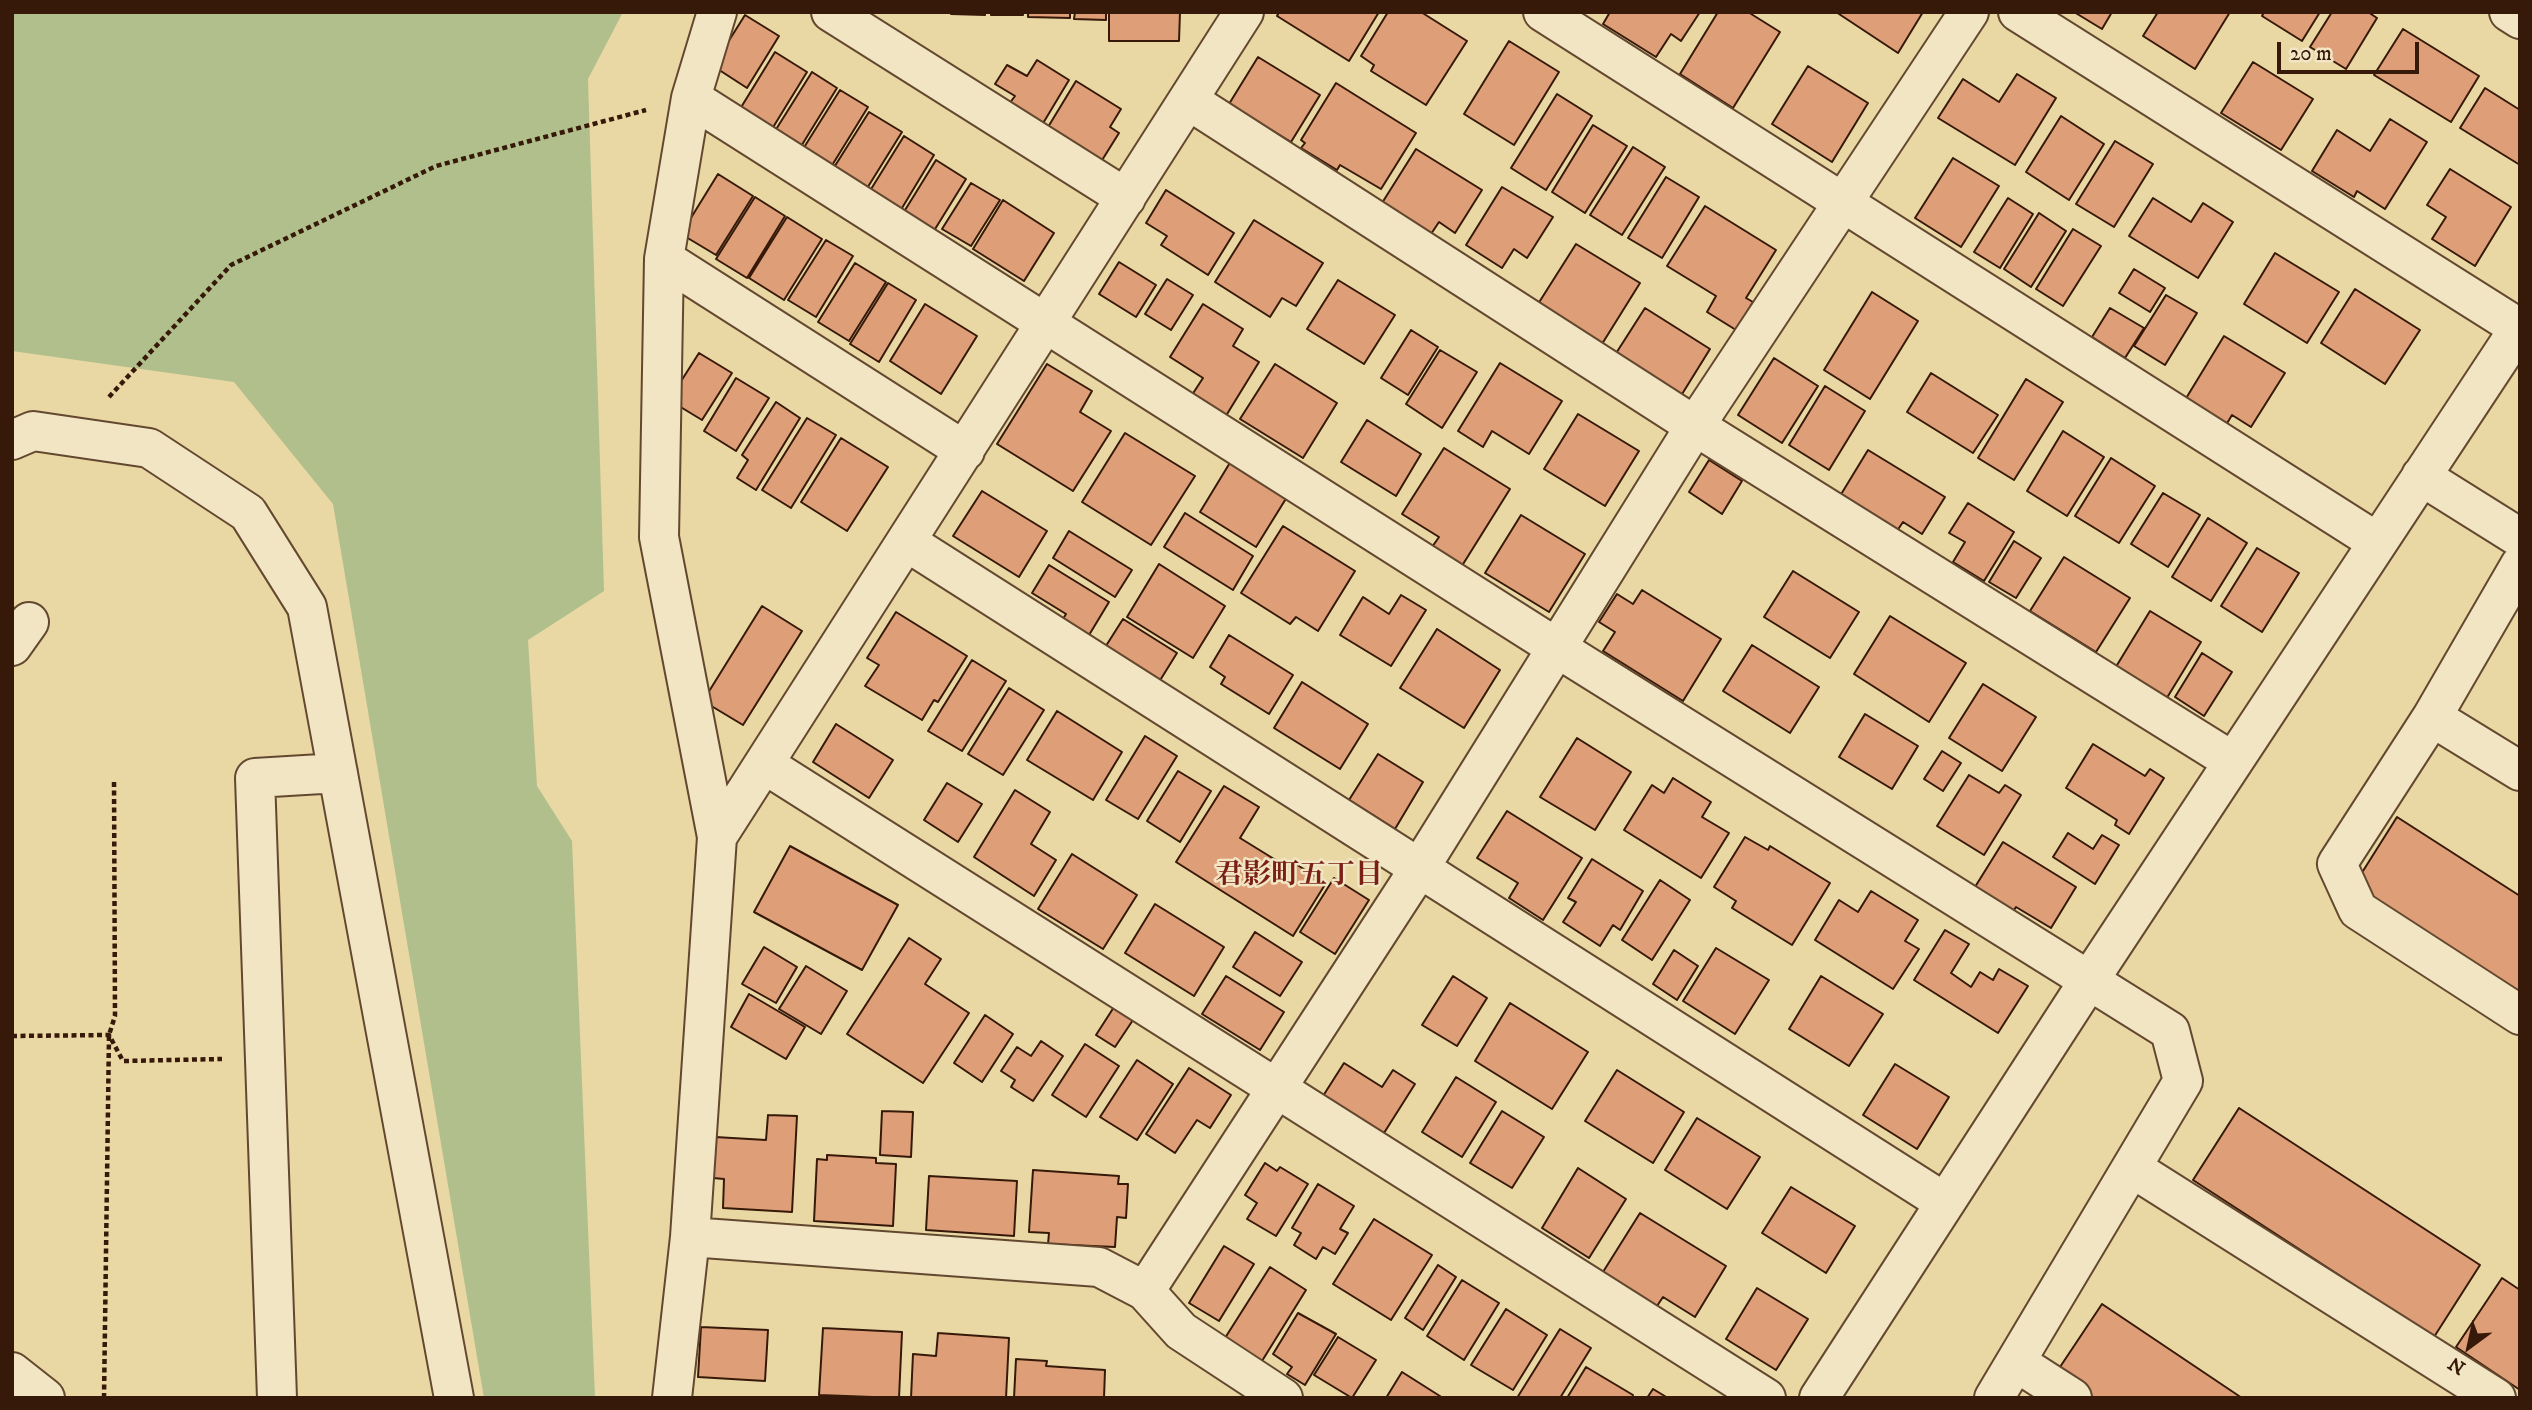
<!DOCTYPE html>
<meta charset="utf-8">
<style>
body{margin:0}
#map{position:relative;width:2532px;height:1410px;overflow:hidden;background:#e9d7a4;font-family:"IM FELL DW Pica",serif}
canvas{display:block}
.frame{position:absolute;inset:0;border:14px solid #361908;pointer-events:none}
.north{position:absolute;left:2434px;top:1312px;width:70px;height:70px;-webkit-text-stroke:5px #f1e5c4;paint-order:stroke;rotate:213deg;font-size:19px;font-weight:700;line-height:28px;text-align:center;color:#361908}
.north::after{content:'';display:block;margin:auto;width:24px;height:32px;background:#361908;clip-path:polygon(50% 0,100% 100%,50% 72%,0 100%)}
.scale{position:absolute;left:2277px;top:42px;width:142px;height:32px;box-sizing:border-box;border:4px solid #361908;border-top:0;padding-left:9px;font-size:21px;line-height:24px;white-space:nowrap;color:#361908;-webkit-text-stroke:5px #f1e5c4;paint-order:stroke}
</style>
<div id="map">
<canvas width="2532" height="1410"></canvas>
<div class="frame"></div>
<div class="north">N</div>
<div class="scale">20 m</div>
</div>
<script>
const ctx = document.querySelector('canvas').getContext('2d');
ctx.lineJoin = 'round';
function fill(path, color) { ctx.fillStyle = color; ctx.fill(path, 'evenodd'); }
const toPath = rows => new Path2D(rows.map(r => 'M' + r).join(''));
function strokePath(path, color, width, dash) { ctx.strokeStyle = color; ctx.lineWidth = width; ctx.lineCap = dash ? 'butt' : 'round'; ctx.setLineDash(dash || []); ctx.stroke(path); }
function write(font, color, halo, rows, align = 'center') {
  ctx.font = font + ' "IM FELL DW Pica","Noto Serif JP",serif'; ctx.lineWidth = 5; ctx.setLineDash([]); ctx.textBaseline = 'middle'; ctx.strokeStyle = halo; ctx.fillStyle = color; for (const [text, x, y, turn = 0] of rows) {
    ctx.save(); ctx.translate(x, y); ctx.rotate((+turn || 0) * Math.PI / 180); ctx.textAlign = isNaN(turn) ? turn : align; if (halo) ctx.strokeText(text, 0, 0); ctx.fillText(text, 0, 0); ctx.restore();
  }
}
fill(toPath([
 [12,12,623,12,588,79,604,591,528,640,537,786,572,841,595,1398,484,1398,333,504,234,382,12,351]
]), '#b0bf8b');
const building = toPath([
 [952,12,985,12,985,15,951,14,952,12],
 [991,12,1023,12,1023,15,991,15,991,12],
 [1028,12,1070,12,1070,18,1028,17,1028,12],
 [1075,12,1106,12,1106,20,1074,19,1075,12],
 [1109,12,1180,12,1179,41,1109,41,1109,12],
 [1279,12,1379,12,1349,61,1277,16,1279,12],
 [1388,12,1421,12,1467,41,1426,105,1371,71,1374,65,1361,56,1388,12],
 [1610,12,1700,12,1681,41,1671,34,1656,57,1603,24,1610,12],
 [1718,12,1748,12,1780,32,1733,108,1680,74,1718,12],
 [1836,12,1923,12,1898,53,1836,12],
 [2074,12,2112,12,2102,29,2074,12],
 [2158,12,2230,12,2195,69,2143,36,2158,12],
 [2264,12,2320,12,2302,41,2262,16,2264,12],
 [2332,12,2368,12,2377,18,2346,69,2310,47,2332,12],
 [745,15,779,36,747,88,713,66,745,15],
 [2403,29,2479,76,2451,122,2374,75,2403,29],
 [1509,41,1559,72,1514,145,1464,114,1509,41],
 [775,52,807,72,772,129,740,109,775,52],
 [1258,57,1320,95,1291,142,1229,104,1258,57],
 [1037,60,1069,80,1042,125,1009,104,1015,96,995,84,1007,65,1027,76,1037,60],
 [2253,62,2313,99,2281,150,2221,113,2253,62],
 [1808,66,1868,103,1832,162,1772,124,1808,66],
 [812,72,837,88,800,148,775,131,812,72],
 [2017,74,2056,98,2015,165,1938,118,1963,79,1999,102,2017,74],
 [1076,81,1121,109,1110,127,1119,133,1099,165,1045,132,1076,81],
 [1336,83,1416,133,1381,189,1340,165,1337,170,1301,148,1305,143,1301,140,1336,83],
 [2485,88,2520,110,2520,165,2460,128,2485,88],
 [840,90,868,107,831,167,803,149,840,90],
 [1557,94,1592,116,1546,190,1511,168,1557,94],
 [869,112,902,132,866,190,833,169,869,112],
 [2061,116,2104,144,2069,200,2026,172,2061,116],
 [2390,119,2427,142,2385,209,2357,191,2354,197,2312,171,2337,130,2370,151,2390,119],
 [1593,125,1627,146,1585,213,1552,192,1593,125],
 [904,136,934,155,899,213,868,194,904,136],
 [2115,141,2153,164,2114,227,2076,204,2115,141],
 [1633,147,1665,167,1622,235,1590,215,1633,147],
 [1416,149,1482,190,1455,233,1439,222,1431,234,1382,203,1416,149],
 [1953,158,1999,186,1961,247,1915,218,1953,158],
 [936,160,966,179,932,234,902,215,936,160],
 [2450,169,2511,207,2475,266,2432,239,2446,217,2427,205,2450,169],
 [718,174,753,196,716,255,681,234,718,174],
 [1666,177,1699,197,1662,258,1628,238,1666,177],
 [971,183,1000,200,971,246,942,229,971,183],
 [1502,187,1553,217,1527,258,1514,249,1502,268,1466,245,1502,187],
 [1166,190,1234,233,1208,275,1161,245,1167,236,1146,223,1166,190],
 [755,197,785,216,747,278,716,259,755,197],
 [2008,198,2033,214,2000,268,1974,252,2008,198],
 [2153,198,2191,222,2203,203,2233,222,2198,278,2129,236,2153,198],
 [1003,200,1054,233,1024,281,973,249,1003,200],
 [1705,206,1776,250,1746,298,1753,302,1736,330,1707,312,1716,296,1667,266,1705,206],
 [2039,213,2066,231,2031,287,2004,269,2039,213],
 [787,217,822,239,784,300,749,278,787,217],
 [1254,220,1323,263,1296,306,1282,298,1270,317,1215,282,1254,220],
 [2073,229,2101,246,2063,306,2036,289,2073,229],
 [826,240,853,256,816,317,788,300,826,240],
 [1576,244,1640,283,1602,344,1538,304,1576,244],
 [2275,253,2339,292,2307,343,2244,304,2275,253],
 [1119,262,1156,285,1136,317,1099,294,1119,262],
 [855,263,886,282,849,341,818,322,855,263],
 [2134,269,2165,288,2150,312,2119,293,2134,269],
 [1167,279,1193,295,1171,330,1145,314,1167,279],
 [1338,280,1395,315,1364,364,1307,329,1338,280],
 [888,283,916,300,879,362,850,344,888,283],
 [2355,289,2420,330,2385,384,2321,343,2355,289],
 [1872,292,1918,321,1870,399,1824,370,1872,292],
 [2166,295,2197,313,2165,365,2134,346,2166,295],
 [925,304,977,336,941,394,890,361,925,304],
 [1203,304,1243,329,1233,346,1259,362,1224,419,1190,398,1203,378,1170,357,1203,304],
 [1645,308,1710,349,1679,399,1613,358,1645,308],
 [2110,308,2144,328,2125,358,2092,337,2110,308],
 [1411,330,1438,347,1408,395,1381,378,1411,330],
 [2224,336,2285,373,2251,427,2232,415,2226,425,2185,400,2224,336],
 [1440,350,1477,372,1442,428,1406,404,1440,350],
 [699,353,732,373,702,420,669,400,699,353],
 [1774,358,1818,386,1782,443,1738,415,1774,358],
 [1500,363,1562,401,1529,454,1492,431,1483,447,1458,431,1500,363],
 [1047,364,1092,391,1080,412,1111,431,1073,491,997,444,1047,364],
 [1275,364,1337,403,1303,458,1240,419,1275,364],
 [1931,373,1998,415,1973,453,1907,412,1931,373],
 [736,378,769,398,736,451,704,431,736,378],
 [2026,379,2063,402,2014,480,1978,458,2026,379],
 [1825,386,1865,411,1829,470,1789,445,1825,386],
 [776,402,800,418,756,490,737,478,748,460,742,455,776,402],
 [1578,414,1639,451,1605,506,1544,469,1578,414],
 [807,418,836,435,791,508,762,490,807,418],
 [1367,420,1421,454,1396,496,1341,462,1367,420],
 [2063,431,2104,457,2067,516,2027,491,2063,431],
 [1125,433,1195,476,1151,545,1082,502,1125,433],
 [841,438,888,467,847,531,801,502,841,438],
 [1444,448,1510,489,1460,569,1430,550,1439,537,1402,514,1444,448],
 [1868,450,1945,497,1922,534,1903,522,1897,531,1840,496,1868,450],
 [2111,458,2155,486,2119,543,2075,516,2111,458],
 [1709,460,1742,481,1722,514,1689,492,1709,460],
 [1231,461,1287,497,1256,547,1200,512,1231,461],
 [982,491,1047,531,1019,577,953,536,982,491],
 [2163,493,2200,515,2168,567,2131,544,2163,493],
 [1968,503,2014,532,1984,581,1953,562,1965,542,1949,533,1968,503],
 [1185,513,1253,556,1233,590,1164,547,1185,513],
 [1521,515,1585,554,1549,612,1485,573,1521,515],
 [2208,518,2247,543,2211,601,2172,577,2208,518],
 [1283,526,1355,571,1318,631,1296,617,1290,624,1241,593,1283,526],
 [1069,531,1132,570,1115,597,1053,558,1069,531],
 [2014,541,2041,558,2016,598,1989,582,2014,541],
 [2257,548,2299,573,2262,632,2221,606,2257,548],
 [2064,557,2130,598,2096,652,2030,611,2064,557],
 [1159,564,1225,606,1193,658,1127,617,1159,564],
 [1049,565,1109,602,1083,645,1057,629,1066,614,1032,593,1049,565],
 [1793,571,1859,612,1830,658,1764,617,1793,571],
 [1642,590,1721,639,1683,701,1603,651,1615,632,1599,622,1617,594,1633,604,1642,590],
 [1401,595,1426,610,1391,666,1340,635,1363,597,1389,614,1401,595],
 [762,606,802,631,743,725,703,701,762,606],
 [2150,611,2201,642,2165,701,2114,670,2150,611],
 [896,612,967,656,938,702,934,700,922,720,865,686,879,665,867,658,896,612],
 [1890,616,1966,663,1929,722,1854,674,1890,616],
 [1123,619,1177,653,1159,682,1104,649,1123,619],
 [1437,629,1500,670,1464,728,1400,688,1437,629],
 [1229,635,1293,675,1269,714,1221,684,1225,677,1210,667,1229,635],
 [1752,645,1819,687,1790,733,1723,691,1752,645],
 [2202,653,2232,672,2204,716,2175,697,2202,653],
 [972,660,1006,681,962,751,928,731,972,660],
 [1302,682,1368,724,1340,769,1274,728,1302,682],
 [1983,684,2036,717,2002,771,1949,738,1983,684],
 [1009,688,1044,710,1003,775,968,754,1009,688],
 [1057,711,1122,752,1093,800,1027,760,1057,711],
 [1865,714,1918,746,1892,789,1839,757,1865,714],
 [836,724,893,760,869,798,813,762,836,724],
 [1145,736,1177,756,1138,819,1106,800,1145,736],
 [1577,738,1631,772,1595,830,1540,797,1577,738],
 [2093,744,2145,776,2150,769,2164,778,2129,834,2115,825,2117,820,2066,788,2093,744],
 [1942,751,1961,763,1943,791,1924,779,1942,751],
 [1378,754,1423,782,1395,829,1349,800,1378,754],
 [1178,771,1211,791,1180,842,1147,821,1178,771],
 [1969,775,1999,793,2005,785,2021,795,1984,855,1937,826,1969,775],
 [1673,778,1711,802,1702,817,1729,833,1701,878,1624,830,1652,785,1664,793,1673,778],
 [947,783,982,804,958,842,924,820,947,783],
 [1224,786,1259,807,1240,838,1287,867,1291,861,1326,883,1293,936,1176,862,1224,786],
 [1015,790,1050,812,1031,844,1056,860,1034,896,974,857,1015,790],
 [1507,811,1582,858,1543,920,1509,898,1518,883,1477,858,1507,811],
 [2397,817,2520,896,2520,999,2351,890,2397,817],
 [2068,833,2093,849,2102,835,2119,845,2095,884,2053,857,2068,833],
 [1745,837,1768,850,1770,846,1830,883,1792,945,1732,908,1736,901,1714,887,1745,837],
 [2003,842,2076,887,2051,928,2016,907,2008,919,1970,895,2003,842],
 [790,846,898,905,862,970,754,912,790,846],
 [1072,854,1137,895,1103,949,1038,909,1072,854],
 [1592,859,1643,891,1620,930,1613,925,1600,946,1563,922,1576,902,1568,898,1592,859],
 [1334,878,1369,900,1335,954,1300,932,1334,878],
 [1660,880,1690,900,1652,960,1622,940,1660,880],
 [1871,891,1918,920,1905,941,1919,949,1893,989,1815,940,1839,900,1858,912,1871,891],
 [1155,904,1224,947,1194,996,1125,953,1155,904],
 [1945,930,1969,944,1951,973,1971,987,1980,972,1993,980,1999,969,2028,986,1998,1033,1914,980,1945,930],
 [1255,932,1302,962,1280,996,1233,967,1255,932],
 [909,938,941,959,925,984,969,1013,923,1083,847,1034,909,938],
 [764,947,797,967,776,1003,742,984,764,947],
 [1716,948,1769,980,1735,1034,1683,1001,1716,948],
 [1674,950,1698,966,1677,1000,1653,984,1674,950],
 [806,966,847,991,821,1034,779,1009,806,966],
 [1226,976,1284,1012,1260,1050,1202,1014,1226,976],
 [1453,976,1487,998,1457,1046,1422,1025,1453,976],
 [1821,976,1883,1014,1849,1066,1789,1029,1821,976],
 [749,994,805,1027,786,1059,731,1027,749,994],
 [1510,1003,1588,1052,1552,1109,1475,1061,1510,1003],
 [1114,1007,1133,1020,1115,1047,1096,1035,1114,1007],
 [985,1015,1013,1034,982,1082,954,1063,985,1015],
 [1041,1041,1063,1056,1033,1101,1011,1087,1015,1080,1001,1071,1017,1047,1031,1056,1041,1041],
 [1085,1044,1119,1066,1086,1117,1052,1095,1085,1044],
 [1137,1060,1173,1084,1137,1140,1100,1117,1137,1060],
 [1344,1063,1382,1087,1393,1070,1415,1084,1384,1133,1323,1096,1344,1063],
 [1895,1064,1949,1097,1917,1149,1863,1115,1895,1064],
 [1189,1068,1231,1095,1210,1128,1197,1120,1175,1153,1146,1134,1189,1068],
 [1617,1070,1684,1112,1653,1163,1585,1121,1617,1070],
 [1456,1077,1496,1102,1462,1157,1422,1132,1456,1077],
 [2239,1108,2480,1265,2434,1337,2193,1180,2239,1108],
 [882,1111,913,1112,911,1157,880,1155,882,1111],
 [1502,1111,1544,1137,1512,1188,1470,1163,1502,1111],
 [768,1115,797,1116,792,1212,723,1208,724,1179,713,1178,715,1137,766,1140,768,1115],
 [1697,1118,1760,1157,1727,1209,1665,1170,1697,1118],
 [827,1155,876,1158,876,1163,896,1164,893,1226,814,1221,817,1159,827,1160,827,1155],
 [1265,1163,1277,1171,1280,1167,1308,1184,1276,1236,1247,1219,1257,1203,1245,1195,1265,1163],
 [1578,1168,1626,1199,1589,1258,1542,1228,1578,1168],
 [1033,1170,1119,1176,1118,1184,1128,1184,1126,1218,1117,1217,1115,1247,1048,1244,1049,1233,1029,1232,1033,1170],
 [929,1176,1017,1181,1014,1236,926,1230,929,1176],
 [1318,1184,1354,1206,1340,1229,1348,1233,1335,1254,1323,1247,1316,1259,1294,1245,1301,1233,1292,1228,1318,1184],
 [1791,1187,1855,1226,1826,1273,1762,1233,1791,1187],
 [1640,1213,1726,1266,1695,1317,1663,1297,1657,1306,1603,1272,1640,1213],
 [1374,1219,1432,1255,1391,1320,1333,1284,1374,1219],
 [1224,1246,1254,1264,1219,1321,1189,1303,1224,1246],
 [1438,1265,1456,1277,1423,1330,1405,1318,1438,1265],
 [1270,1267,1306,1290,1262,1361,1225,1338,1270,1267],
 [2502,1278,2520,1290,2520,1390,2456,1347,2502,1278],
 [1462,1280,1499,1303,1464,1360,1427,1336,1462,1280],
 [1757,1288,1808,1319,1776,1370,1726,1339,1757,1288],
 [2102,1304,2242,1398,2094,1398,2056,1373,2102,1304],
 [1506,1309,1547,1335,1513,1390,1471,1365,1506,1309],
 [1298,1313,1336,1334,1305,1385,1287,1374,1292,1367,1273,1354,1298,1313],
 [701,1327,768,1330,765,1381,698,1377,701,1327],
 [823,1328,902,1332,899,1398,819,1395,823,1328],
 [1560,1329,1591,1348,1560,1398,1517,1398,1560,1329],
 [938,1333,1009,1338,1006,1398,911,1398,913,1354,936,1356,938,1333],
 [1338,1337,1376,1360,1352,1398,1314,1375,1338,1337],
 [1016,1359,1047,1361,1046,1366,1105,1370,1104,1398,1014,1398,1016,1359],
 [1586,1367,1633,1395,1632,1398,1567,1398,1586,1367],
 [1402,1372,1443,1398,1386,1398,1402,1372],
 [1653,1389,1668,1398,1647,1398,1653,1389]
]);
fill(building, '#de9f78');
strokePath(building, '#361908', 2);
const minor = toPath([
 [831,12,1126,198],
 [1543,12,2377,542],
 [2018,12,2519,328],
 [2509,12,2520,19],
 [691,98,1557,648,2170,1031,2183,1081,1994,1398],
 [1188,100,1695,426,2232,761],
 [664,259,965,451],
 [12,440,33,431,149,448,248,513,307,607,454,1398],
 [2421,476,2520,538],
 [907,542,1944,1202],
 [2520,565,2432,717,2337,864,2358,910,2520,1015],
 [12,646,29,622],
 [2432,717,2520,771],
 [764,764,1766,1398],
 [717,837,1244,12],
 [2132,1168,2496,1398],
 [690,1237,1099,1267,1145,1291,1181,1331,1283,1398],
 [1145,1291,1419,869,1695,426,1969,12],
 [2016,1362,2072,1398],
 [12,1372,45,1398],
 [277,1398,255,778,338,773],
 [672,1398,690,1237,717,837,659,537,664,259,691,98,717,12],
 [1819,1398,2088,982,2520,327]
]);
strokePath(minor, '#63482f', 42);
strokePath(toPath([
 [109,397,231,265,436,166,646,110],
 [12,1036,109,1035,123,1061,222,1059],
 [104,1398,109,1035,115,1016,114,779]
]), '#361908', 4.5, [5, 3.5]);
strokePath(minor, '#f1e5c4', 38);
write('bold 28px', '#7a1f14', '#f1e5c4', [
 ["君影町五丁目",1299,877]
]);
</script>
